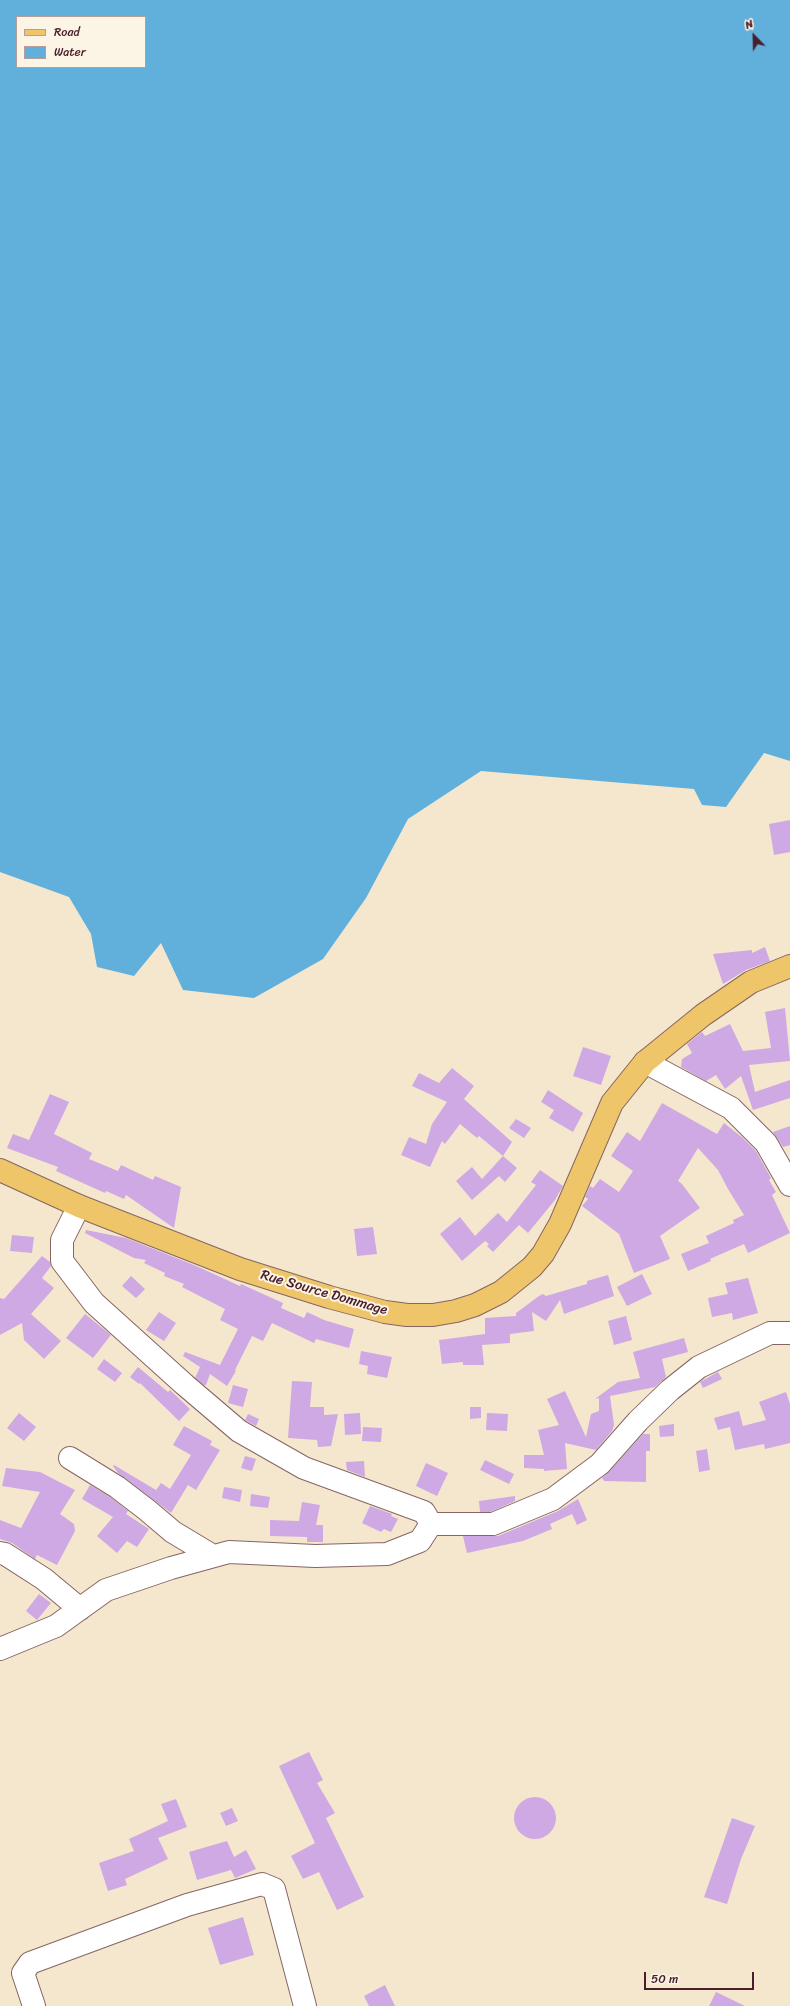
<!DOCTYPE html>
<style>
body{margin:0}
#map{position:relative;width:790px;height:2006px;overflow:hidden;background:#f5e7ce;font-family:Sriracha,sans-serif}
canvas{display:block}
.legend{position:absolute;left:16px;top:16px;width:130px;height:52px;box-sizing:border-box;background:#fcf5e5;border:1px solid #b59f9b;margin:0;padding:5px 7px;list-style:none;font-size:12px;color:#4a1f2b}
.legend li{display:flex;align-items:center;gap:8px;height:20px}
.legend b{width:20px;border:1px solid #b59f9b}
.north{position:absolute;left:734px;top:16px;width:40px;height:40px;-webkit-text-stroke:3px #fcf5e5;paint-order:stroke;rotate:337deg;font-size:11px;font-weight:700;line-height:16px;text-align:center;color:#4a1f2b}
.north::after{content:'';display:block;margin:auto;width:14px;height:18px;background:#4a1f2b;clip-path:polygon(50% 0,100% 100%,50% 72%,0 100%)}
.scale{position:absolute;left:644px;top:1972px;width:110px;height:18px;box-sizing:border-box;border:2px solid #4a1f2b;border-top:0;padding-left:5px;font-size:12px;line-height:14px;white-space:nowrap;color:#4a1f2b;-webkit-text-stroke:3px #fcf5e5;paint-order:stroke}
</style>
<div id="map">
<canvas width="790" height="2006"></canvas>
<ul class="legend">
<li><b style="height:5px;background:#eec569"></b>Road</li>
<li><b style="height:11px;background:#61afdb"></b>Water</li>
</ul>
<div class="north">N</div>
<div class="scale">50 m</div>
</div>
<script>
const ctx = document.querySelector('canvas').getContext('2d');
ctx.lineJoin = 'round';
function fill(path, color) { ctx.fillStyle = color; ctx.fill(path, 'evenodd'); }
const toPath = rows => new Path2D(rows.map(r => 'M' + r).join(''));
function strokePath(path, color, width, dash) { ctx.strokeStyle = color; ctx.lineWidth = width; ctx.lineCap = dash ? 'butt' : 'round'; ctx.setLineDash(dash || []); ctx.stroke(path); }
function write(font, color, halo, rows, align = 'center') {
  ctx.font = font + ' Sriracha,sans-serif'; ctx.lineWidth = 4; ctx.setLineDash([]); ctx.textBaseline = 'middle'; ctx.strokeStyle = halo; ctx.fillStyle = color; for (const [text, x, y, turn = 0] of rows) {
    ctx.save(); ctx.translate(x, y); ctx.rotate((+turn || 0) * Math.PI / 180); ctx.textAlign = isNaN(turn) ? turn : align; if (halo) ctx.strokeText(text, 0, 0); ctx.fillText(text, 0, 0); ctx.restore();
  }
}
fill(toPath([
 [0,0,790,0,790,761,764,753,726,807,702,805,694,789,481,771,408,819,366,898,323,959,254,998,183,990,161,943,134,976,97,967,91,934,69,897,0,872],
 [17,17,145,17,145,67,17,67]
]), '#61afdb');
fill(toPath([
 [790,820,790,852,774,855,769,824],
 [765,947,770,961,746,970,723,984,713,954,752,950,752,953],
 [785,1008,790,1061,749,1065,755,1092,790,1080,790,1098,753,1110,741,1076,725,1089,716,1075,706,1081,681,1067,682,1059,692,1053,687,1044,702,1032,705,1036,730,1024,743,1051,771,1048,765,1012],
 [583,1047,611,1056,601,1085,573,1076],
 [452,1068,474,1086,464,1099,512,1142,503,1156,517,1168,505,1182,499,1176,472,1200,456,1181,472,1167,482,1179,503,1156,479,1136,477,1138,460,1124,445,1144,442,1141,430,1167,401,1155,409,1137,426,1144,432,1124,447,1102,412,1086,419,1073,439,1083],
 [548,1090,583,1113,573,1132,549,1118,554,1110,541,1102],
 [50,1094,69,1102,54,1134,92,1153,89,1159,118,1171,121,1165,153,1180,155,1176,181,1187,174,1228,126,1195,124,1199,106,1191,105,1193,56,1171,58,1167,7,1148,13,1134,29,1140],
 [662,1103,717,1134,724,1123,743,1138,756,1151,771,1178,769,1180,776,1192,772,1195,790,1233,748,1253,744,1244,710,1259,711,1261,688,1271,681,1254,709,1243,706,1236,734,1223,733,1220,744,1215,728,1189,718,1170,698,1148,678,1181,682,1184,700,1208,660,1236,670,1259,634,1273,619,1234,582,1206,588,1199,585,1197,590,1186,593,1188,600,1179,619,1192,633,1171,611,1156,627,1132,640,1141],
 [516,1119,531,1128,524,1138,509,1128],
 [790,1126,790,1145,783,1147,773,1132],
 [540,1170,563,1186,555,1200,528,1233,519,1225,493,1252,487,1246,489,1244,485,1241,462,1261,440,1234,460,1217,475,1236,498,1213,507,1222,536,1185,531,1182],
 [373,1227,377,1254,357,1256,354,1229],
 [86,1230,126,1238,194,1265,240,1286,241,1284,283,1303,281,1308,304,1318,307,1312,324,1320,354,1329,349,1348,316,1339,314,1343,272,1323,263,1341,252,1336,235,1370,236,1371,227,1386,210,1374,206,1385,204,1385,195,1378,200,1367,183,1356,185,1352,220,1365,238,1329,220,1320,225,1309,182,1287,184,1284,164,1276,165,1273,144,1263,146,1260,134,1258,85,1233],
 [12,1235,34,1237,32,1253,10,1251],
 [42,1256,50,1262,51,1266,42,1278,54,1288,31,1314,61,1341,44,1359,24,1340,22,1323,0,1335,0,1298,4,1299],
 [642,1274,652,1294,627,1306,617,1287],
 [608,1275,614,1296,564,1314,560,1300,546,1321,532,1312,534,1331,510,1334,510,1343,482,1345,484,1365,463,1365,463,1362,442,1364,439,1340,485,1334,485,1318,516,1316,516,1313,539,1296,543,1294,546,1296,587,1284,587,1281],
 [131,1276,145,1289,136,1298,122,1286],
 [748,1278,758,1313,733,1320,732,1313,712,1317,708,1298,728,1294,725,1283],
 [159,1312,176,1323,164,1341,146,1330],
 [85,1314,111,1335,93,1358,66,1338],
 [626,1316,632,1340,614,1345,608,1321],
 [684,1338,688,1352,662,1359,666,1377,655,1387,610,1396,614,1425,612,1431,596,1450,565,1443,567,1469,544,1471,544,1469,524,1468,524,1455,544,1455,538,1430,559,1425,547,1399,565,1391,586,1437,591,1414,599,1411,599,1398,595,1399,618,1382,640,1378,633,1352],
 [361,1351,392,1357,387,1378,367,1374,368,1366,359,1364],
 [104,1359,122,1373,115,1382,97,1369],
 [138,1367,168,1392,170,1390,190,1409,179,1421,140,1383,139,1384,130,1377],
 [718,1372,722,1379,703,1388,700,1382],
 [292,1381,312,1382,310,1407,324,1407,324,1415,338,1414,331,1446,318,1447,317,1440,288,1438],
 [233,1385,248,1389,243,1407,228,1403],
 [786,1392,790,1404,790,1443,765,1449,764,1444,735,1450,730,1427,718,1430,714,1418,739,1411,743,1426,766,1420,759,1402],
 [470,1407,481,1407,481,1418,470,1419],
 [19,1413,36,1427,24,1441,7,1428],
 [360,1413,361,1434,345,1435,344,1414],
 [487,1413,508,1414,507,1431,486,1430],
 [248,1414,259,1419,256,1426,245,1420],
 [674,1424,674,1436,660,1437,659,1426],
 [184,1426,212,1441,210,1445,220,1450,196,1490,188,1485,171,1513,118,1473,113,1466,114,1465,156,1490,161,1483,170,1489,191,1455,173,1445],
 [363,1427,382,1428,381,1442,362,1441],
 [643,1434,650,1434,650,1451,646,1451,646,1482,604,1481,602,1478,609,1472],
 [707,1449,710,1470,699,1472,696,1451],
 [245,1456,256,1459,252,1471,241,1468],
 [485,1460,514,1474,509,1484,480,1470],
 [364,1461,365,1477,347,1470,346,1462],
 [426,1463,448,1473,437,1496,416,1486],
 [6,1468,40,1472,75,1490,60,1514,74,1524,75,1531,57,1565,37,1555,35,1559,12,1543,0,1539,0,1520,21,1528,40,1492,2,1486],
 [90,1485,110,1497,128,1511,126,1514,149,1529,137,1547,127,1541,117,1553,97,1536,113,1517,82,1499],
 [224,1487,242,1490,240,1502,222,1498],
 [251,1494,270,1497,268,1508,250,1506],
 [515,1496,515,1501,490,1512,480,1512,479,1501],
 [578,1499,587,1520,577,1525,572,1514,550,1524,552,1529,523,1541,467,1553,463,1536,498,1536,558,1511],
 [302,1502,320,1505,316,1525,323,1525,323,1542,307,1542,307,1537,270,1536,270,1520,299,1521],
 [370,1506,392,1514,391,1516,398,1519,391,1532,384,1529,381,1532,362,1523],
 [39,1594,51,1603,37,1620,26,1611],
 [309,1752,323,1780,317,1783,335,1813,326,1818,364,1897,337,1910,319,1872,303,1879,291,1856,315,1843,279,1766],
 '514 1818a21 21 0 1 1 42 0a21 21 0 1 1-42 0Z',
 [176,1799,187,1827,158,1838,168,1859,125,1879,127,1885,108,1891,99,1863,134,1851,129,1839,168,1821,161,1804],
 [232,1808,238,1821,226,1826,220,1813],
 [732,1818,755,1826,741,1859,727,1904,704,1897],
 [227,1841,234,1857,246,1850,256,1869,235,1878,231,1870,197,1880,189,1852],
 [243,1917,254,1955,220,1965,208,1928],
 [385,1985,395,2006,369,2006,364,1996],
 [716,1992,745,2006,709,2006]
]), '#cea9e3');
const minor = toPath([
 [645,1062,731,1108,766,1143,790,1185],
 [79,1206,62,1240,62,1261,94,1303,185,1385,239,1431,304,1468,424,1512,431,1524,493,1524,553,1499,600,1464,638,1421,670,1390,699,1367,770,1333,790,1333],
 [70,1458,117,1487,147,1510,173,1532,213,1556],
 [0,1553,5,1554,44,1579,80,1609],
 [0,1649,56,1626,106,1590,171,1568,229,1552,315,1556,387,1554,420,1541,431,1524],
 [34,2006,23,1973,30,1963,187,1905,262,1884,274,1889,305,2006]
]);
const major = toPath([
 [0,1170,79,1206,240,1269,329,1297,385,1312,407,1315,433,1315,456,1311,475,1305,501,1292,532,1267,543,1254,560,1224,612,1103,645,1062,703,1015,751,982,790,966]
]);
strokePath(minor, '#866564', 24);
strokePath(major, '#866564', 24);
strokePath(minor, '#fff', 22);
strokePath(major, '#eec569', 22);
write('14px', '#4a1f2b', '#fcf5e5', [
 ["Rue Source Dommage",324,1293,16]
]);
</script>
